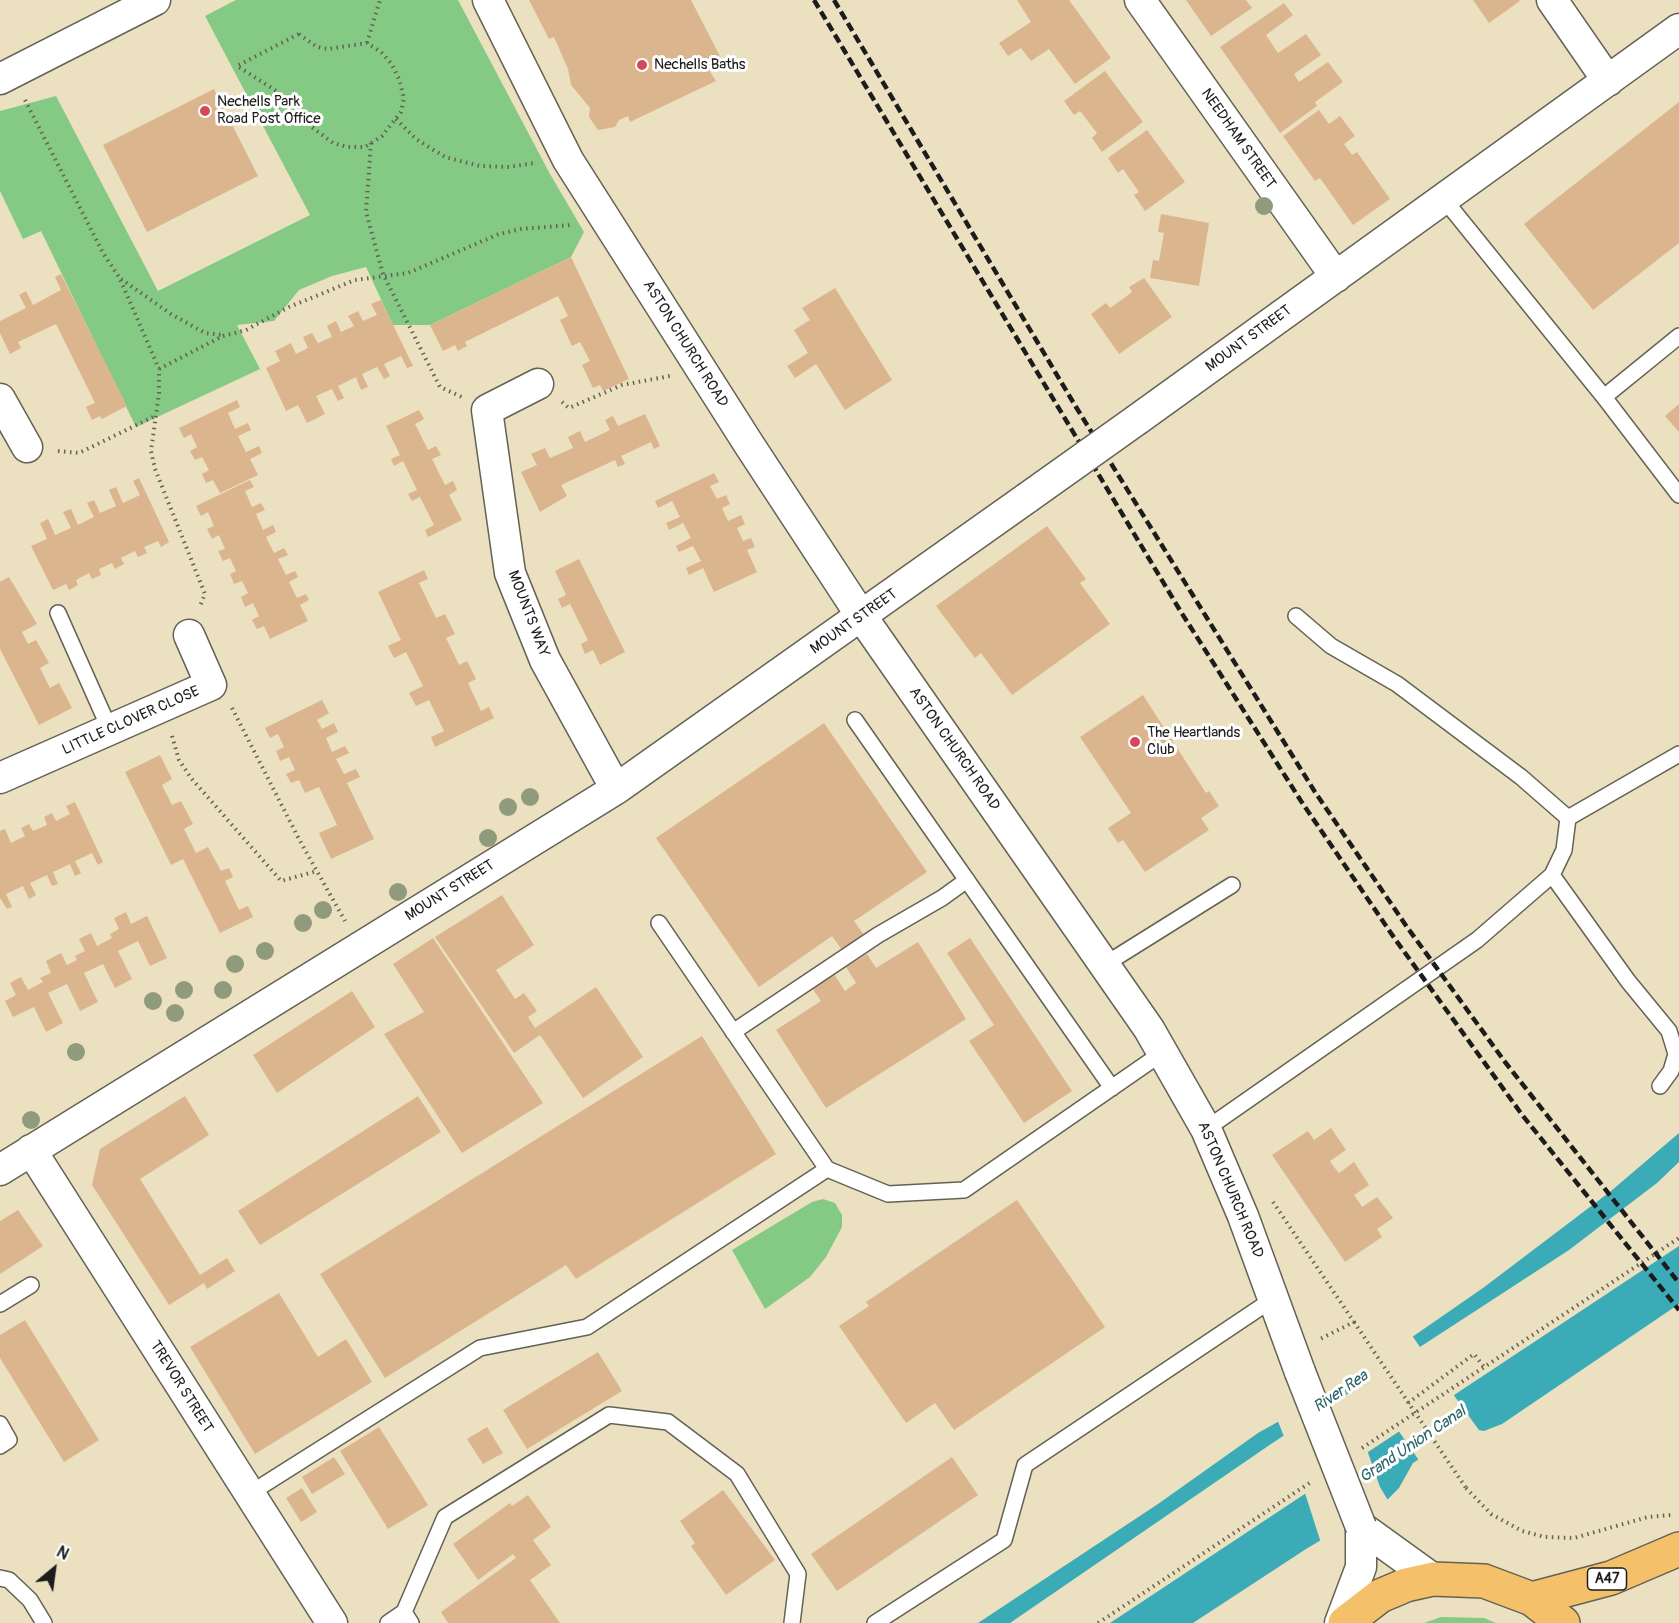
<!DOCTYPE html>
<style>
body{margin:0}
#map{position:relative;width:1679px;height:1623px;overflow:hidden;background:#ebe1c0;font-family:Pangolin,sans-serif}
canvas{display:block}
.north{position:absolute;left:24px;top:1539px;width:60px;height:60px;-webkit-text-stroke:4px #fff;paint-order:stroke;rotate:29deg;font-size:16px;font-weight:700;line-height:24px;text-align:center;color:#1c1c1c}
.north::after{content:'';display:block;margin:auto;width:21px;height:27px;background:#1c1c1c;clip-path:polygon(50% 0,100% 100%,50% 72%,0 100%)}
</style>
<div id="map">
<canvas width="1679" height="1623"></canvas>
<div class="north">N</div>
</div>
<script>
const ctx = document.querySelector('canvas').getContext('2d');
ctx.lineJoin = 'round';
function fill(path, color) { ctx.fillStyle = color; ctx.fill(path, 'evenodd'); }
const toPath = rows => new Path2D(rows.map(r => 'M' + r).join(''));
function strokePath(path, color, width, dash) { ctx.strokeStyle = color; ctx.lineWidth = width; ctx.lineCap = dash ? 'butt' : 'round'; ctx.setLineDash(dash || []); ctx.stroke(path); }
function write(font, color, halo, rows, align = 'center') {
  ctx.font = font + ' Pangolin,sans-serif'; ctx.lineWidth = 6; ctx.setLineDash([]); ctx.textBaseline = 'middle'; ctx.strokeStyle = halo; ctx.fillStyle = color; for (const [text, x, y, turn = 0] of rows) {
    ctx.save(); ctx.translate(x, y); ctx.rotate((+turn || 0) * Math.PI / 180); ctx.textAlign = isNaN(turn) ? turn : align; if (halo) ctx.strokeText(text, 0, 0); ctx.fillText(text, 0, 0); ctx.restore();
  }
}
fill(toPath([
 [236,0,458,0,550,174,584,232,571,257,430,325,393,325,366,267,332,276,299,290,274,321,237,325,260,369,136,427,41,231,23,239,0,191,0,111,56,96,158,291,310,215,205,16],
 [823,1199,835,1203,842,1215,842,1227,826,1257,810,1277,765,1309,732,1250,812,1202],
 [1441,1617,1484,1618,1496,1623,1424,1623]
]), '#84ca85');
fill(toPath([
 [1679,1133,1679,1162,1657,1183,1569,1250,1274,1442,1010,1623,978,1623,1158,1504,1258,1433,1340,1387,1483,1288,1611,1191],
 [1679,1246,1679,1304,1502,1424,1484,1431,1467,1428,1413,1463,1399,1488,1386,1501,1306,1549,1193,1623,1110,1623]
]), '#3babb7');
fill(toPath([
 [1411,1334,1422,1350,1367,1386,1357,1371],
 [1342,1382,1348,1399,1285,1439,1277,1419],
 [1453,1394,1481,1433,1468,1431,1420,1462,1398,1430],
 [1367,1450,1380,1487,1389,1502,1321,1543,1304,1490]
]), '#ebe1c0');
fill(toPath([
 [529,0,691,0,723,62,709,70,716,81,630,122,628,116,619,120,615,127,598,130,589,117,590,108,571,85,568,69,554,37,549,39],
 [1017,0,1069,0,1111,58,1075,84,1049,49,1031,61,1021,48,1008,56,999,43,1031,22],
 [1186,0,1246,0,1252,8,1211,36],
 [1473,0,1519,0,1520,1,1489,23],
 [1284,3,1293,15,1266,35,1278,53,1306,34,1321,55,1294,74,1299,82,1328,62,1343,82,1315,102,1317,106,1280,133,1220,47],
 [1105,71,1143,122,1102,152,1092,138,1097,133,1080,111,1074,115,1064,101],
 [214,89,258,176,147,232,103,145],
 [1679,102,1679,243,1593,310,1524,224],
 [1319,110,1329,124,1340,116,1355,136,1344,144,1352,155,1357,152,1390,199,1353,225,1320,178,1315,181,1283,136],
 [1147,130,1185,182,1145,211,1134,195,1139,192,1123,169,1118,173,1108,158],
 [1161,214,1209,223,1199,286,1150,278,1153,260,1159,261,1164,233,1158,232],
 [571,257,629,379,603,391,600,385,593,388,582,365,590,361,580,342,572,346,560,320,568,316,558,296,465,342,467,346,458,351,455,345,443,351,430,325],
 [61,274,127,406,102,419,100,416,92,420,86,407,95,403,56,324,18,342,21,348,10,354,0,333,0,321,26,308,19,295,26,291,33,305,61,290,55,277],
 [1144,278,1172,317,1119,354,1091,314,1106,303,1110,308,1120,301,1132,292,1129,287],
 [835,288,892,380,845,410,816,364,795,378,787,366,808,353,794,330,810,320,802,308],
 [381,300,413,366,407,368,401,356,384,364,390,376,384,379,377,367,362,374,368,387,361,390,356,377,338,386,344,398,338,401,332,389,316,396,325,414,307,423,298,405,286,411,266,368,280,361,275,351,291,343,296,354,308,348,303,337,312,333,318,343,332,337,327,326,336,321,341,332,354,326,348,316,358,311,363,321,377,315,371,304],
 [237,400,240,407,228,413,235,429,248,423,251,430,238,436,246,452,259,446,262,453,250,459,258,475,220,493,213,480,206,483,202,474,209,470,202,457,195,460,190,451,197,447,191,434,184,438,179,428],
 [1679,404,1679,432,1665,416],
 [419,410,424,419,415,424,428,450,436,446,441,455,432,459,445,485,453,481,457,490,449,495,462,520,428,537,425,530,434,525,420,497,412,501,408,494,417,490,403,461,394,466,391,459,400,455,386,426],
 [645,414,660,446,654,449,651,442,621,456,625,464,618,467,615,460,561,485,567,496,540,512,521,472,537,465,531,454,545,448,550,458,573,448,568,437,580,431,585,442,610,430,605,420,613,416,618,426],
 [714,473,719,482,710,486,717,499,726,495,730,504,722,508,728,521,741,515,745,524,737,528,743,541,751,538,755,547,747,550,757,572,714,592,703,568,689,575,686,568,701,561,693,546,679,552,676,546,691,538,683,523,669,530,666,523,680,517,672,501,658,508,655,501],
 [139,478,169,542,161,547,158,541,144,547,147,553,138,557,135,551,121,558,124,564,115,569,112,563,99,569,101,575,92,579,89,573,76,580,78,585,69,590,66,584,53,590,31,546,47,539,40,523,48,519,55,535,71,528,63,512,71,509,78,525,94,517,87,503,94,500,100,513,116,506,109,490,116,487,123,503,140,495,133,481],
 [250,480,254,487,245,491,252,507,261,503,265,510,256,514,263,530,273,525,276,532,266,537,274,553,284,548,288,555,278,559,286,575,295,571,298,577,289,582,297,598,306,594,309,600,300,605,308,621,270,639,264,626,257,629,252,620,259,616,253,603,245,607,241,597,248,593,242,581,234,584,230,574,236,571,230,558,223,561,218,551,225,549,219,535,212,539,207,529,214,526,208,512,201,516,196,506],
 [1047,526,1086,579,1080,583,1110,624,1012,695,981,653,975,658,936,606],
 [579,559,625,652,600,665,593,650,585,654,581,644,588,640,570,604,562,608,558,599,566,595,555,571],
 [424,570,428,579,419,583,436,618,445,614,455,634,446,638,459,665,467,661,476,679,468,683,481,711,489,707,494,718,435,747,431,737,444,731,429,700,416,706,409,693,423,686,406,652,394,658,388,646,401,640,378,592],
 [9,577,37,624,22,632,28,644,36,640,49,663,40,668,50,688,59,683,72,708,39,725,0,649,0,582],
 [1143,695,1206,793,1209,791,1219,806,1201,818,1209,830,1145,872,1123,840,1118,843,1108,828,1131,813,1080,737],
 [322,700,329,713,317,720,322,729,334,723,338,732,326,738,332,752,345,746,349,753,336,759,344,774,356,769,360,777,347,783,374,839,331,859,319,833,337,825,319,787,305,793,299,780,291,783,286,774,295,770,289,757,280,761,276,751,284,747,278,734,270,738,265,728],
 [824,723,927,872,854,921,864,935,842,950,832,936,759,987,656,838],
 [160,755,172,779,162,785,172,805,181,801,193,824,184,829,196,853,208,847,221,871,229,868,233,877,225,881,239,910,248,906,253,917,220,933,183,859,171,865,125,772],
 [75,802,103,862,98,865,92,853,75,861,81,873,75,876,70,864,53,872,58,884,52,886,47,875,30,883,36,895,29,899,23,886,6,894,12,907,7,909,0,898,0,831,5,829,11,843,25,836,21,828,29,824,33,831,47,825,44,817,52,813,56,821,70,814,66,806],
 [502,895,534,945,496,970,515,999,524,993,537,1011,528,1017,535,1028,596,987,643,1057,583,1098,540,1035,514,1053,435,937],
 [126,912,131,924,147,916,167,958,150,966,138,941,118,951,132,979,115,988,103,964,84,973,98,1002,80,1011,67,984,48,993,63,1023,46,1032,34,1007,13,1017,5,1001,16,995,10,983,21,977,28,990,43,982,40,978,51,973,46,961,61,953,67,965,77,960,75,956,85,951,79,939,91,933,97,946,112,938,110,934,119,929,114,918],
 [433,938,543,1103,462,1153,384,1034,424,1012,393,964],
 [970,938,1072,1091,1024,1123,969,1041,994,1025,947,953],
 [918,942,966,1019,826,1108,776,1030,821,1001,812,988,834,974,845,991,856,983,846,967,867,954,876,968],
 [352,991,375,1027,277,1093,253,1055],
 [702,1036,776,1154,576,1279,566,1265,385,1378,320,1274],
 [185,1096,209,1135,140,1179,200,1275,227,1258,235,1271,207,1289,204,1283,169,1305,92,1185,100,1149],
 [418,1096,441,1132,260,1245,238,1211],
 [1331,1128,1346,1150,1330,1161,1334,1167,1339,1173,1354,1162,1369,1185,1354,1195,1359,1202,1362,1207,1377,1197,1393,1218,1377,1229,1382,1237,1345,1262,1272,1155,1308,1131,1314,1140],
 [1017,1200,1105,1327,954,1430,935,1403,906,1423,839,1326,869,1306,866,1302],
 [18,1210,43,1246,0,1274,0,1221],
 [279,1293,318,1357,346,1339,372,1382,255,1454,190,1347],
 [25,1320,99,1440,64,1462,0,1358,0,1335],
 [598,1352,622,1391,527,1449,503,1410],
 [379,1427,428,1505,388,1529,340,1451],
 [487,1427,503,1453,483,1464,467,1439],
 [334,1457,345,1474,312,1494,302,1477],
 [952,1457,978,1495,837,1591,811,1554],
 [302,1488,317,1512,301,1522,286,1498],
 [723,1490,775,1560,726,1595,691,1546,695,1543,680,1521],
 [528,1495,551,1527,533,1540,551,1565,530,1580,560,1623,448,1623,441,1612,516,1558,513,1554,478,1580,453,1544,510,1503,512,1506]
]), '#dbb58e');
const lane = toPath([
 [1443,198,1604,397,1679,495],
 [1604,397,1679,336],
 [58,613,110,730],
 [855,720,1112,1088],
 [1568,818,1679,754],
 [1552,875,1628,981,1669,1031,1676,1054,1671,1071,1660,1086],
 [659,923,827,1169],
 [1104,965,1232,885],
 [733,1032,878,935,942,898,967,880],
 [1206,1129,1477,940,1552,875,1564,850,1568,818,1521,777,1397,684,1331,646,1296,616],
 [0,1304,31,1285],
 [0,1424,9,1440,0,1446],
 [249,1494,480,1348,587,1327,827,1169,888,1194,964,1190,1162,1053],
 [0,1578,9,1580,30,1600,44,1623],
 [388,1623,404,1612],
 [411,1623,404,1612,445,1517,609,1415,668,1422,737,1474,798,1574,792,1623],
 [875,1623,1004,1540,1025,1465,1273,1299]
]);
const street = toPath([
 [488,0,568,160,748,443,862,617,1149,1029,1206,1129,1243,1216,1300,1372],
 [1140,0,1336,277],
 [1552,0,1608,81],
 [0,79,155,0],
 [538,384,487,410,510,573,545,660,616,789],
 [0,399,27,447],
 [1138,419,1679,29],
 [0,778,211,685,189,635],
 [31,1150,332,1623],
 [0,1170,616,789,1027,498],
 [1361,1527,1433,1579],
 [1340,1623,1361,1567,1361,1527]
]);
const primary = toPath([
 [1532,1599,1611,1578,1679,1549],
 [1345,1623,1380,1596,1406,1585,1433,1579,1484,1581,1532,1599,1563,1623]
]);
strokePath(lane, '#646155', 18);
strokePath(street, '#646155', 33);
strokePath(primary, '#646155', 36);
strokePath(toPath([
 [299,34,317,47,328,49,367,43,381,52,391,63,399,79,404,98,401,112,382,136,365,147,347,147,333,143,309,125,289,99,237,66,299,34],
 [367,43,380,0],
 [25,100,103,253,119,277,159,369,159,393,151,451,155,469,205,594,200,606],
 [396,119,416,139,445,157,480,166,509,167,534,163],
 [371,143,366,212,383,274,440,387,462,397],
 [121,279,171,314,205,333,223,335],
 [159,369,223,336,246,330,289,307,355,280,408,273,499,234,521,229,571,225],
 [562,402,569,408,622,385,670,376],
 [58,451,79,453,155,416],
 [232,708,300,841,345,921],
 [172,736,179,760,191,778,281,881,317,871],
 [1273,1202,1354,1322,1320,1339],
 [1408,1403,1474,1354,1484,1367],
 [1362,1448,1679,1238],
 [1466,1488,1491,1514,1522,1531,1545,1537,1574,1538,1648,1517,1671,1515],
 [1098,1623,1311,1482]
]), '#646155', 4, [1.5, 4.5]);
strokePath(lane, '#fff', 15);
strokePath(street, '#fff', 30);
strokePath(primary, '#f4c16a', 33);
strokePath(toPath([
 [814,0,1181,612,1301,801,1395,939,1523,1116,1679,1310],
 [834,0,1076,407,1315,792,1407,927,1505,1062,1679,1283]
]), '#1c1c1c', 4.5, [9, 4.5]);
const streetBridge = toPath([
 [1027,498,1138,419],
 [1300,1372,1361,1527]
]);
strokePath(streetBridge, '#646155', 33, []);
strokePath(toPath([
 [1354,1322,1466,1488]
]), '#646155', 4, [1.5, 4.5]);
strokePath(streetBridge, '#fff', 30);
ctx.fillStyle = '#909b7d';
for (const [x, y] of [
 [1264,206],
 [530,797],
 [508,807],
 [488,838],
 [398,892],
 [323,910],
 [303,923],
 [265,951],
 [235,964],
 [184,990],
 [223,990],
 [153,1001],
 [175,1013],
 [76,1052],
 [31,1120]
]) { ctx.beginPath(); ctx.arc(x, y, 9, 0, 2 * Math.PI); ctx.fill(); }
for (const [x, y, r, color] of [
 [642,65,6,"#d1495b"],
 [205,111,6,"#d1495b"],
 [1135,742,6,"#d1495b"]
]) { const dot = new Path2D(); dot.arc(x, y, r, 0, 2 * Math.PI); ctx.fillStyle = color; ctx.fill(dot); strokePath(dot, '#fff', 2); }
for (const [x, y, w] of [
 [1607,1579,39]
]) { const box = new Path2D(); box.roundRect(x - w / 2, y - 11, w, 22, 4.5); ctx.fillStyle = '#fff'; ctx.fill(box); strokePath(box, '#1c1c1c', 1.5); }
write('bold 14px', '#1c1c1c', null, [
 ["A47",1607,1579]
]);
write('15px', '#1c1c1c', '#fff', [
 ["Nechells Baths",654,65],
 ["Nechells Park",217,102],
 ["Road Post Office",217,119],
 ["The Heartlands",1147,733],
 ["Club",1147,750]
], 'left');
write('15px', '#1c1c1c', '#fff', [
 ["NEEDHAM STREET",1238,139,55],
 ["MOUNT STREET",1249,339,-36],
 ["ASTON CHURCH ROAD",685,344,58],
 ["MOUNTS WAY",528,614,69],
 ["MOUNT STREET",854,622,-35],
 ["LITTLE CLOVER CLOSE",131,721,-24],
 ["ASTON CHURCH ROAD",954,749,55],
 ["MOUNT STREET",450,891,-32],
 ["ASTON CHURCH ROAD",1230,1190,67],
 ["TREVOR STREET",181,1387,58]
]);
write('italic 16px', '#2c646a', '#fff', [
 ["River Rea",1341,1392,-34],
 ["Grand Union Canal",1413,1445,-34]
]);
</script>
